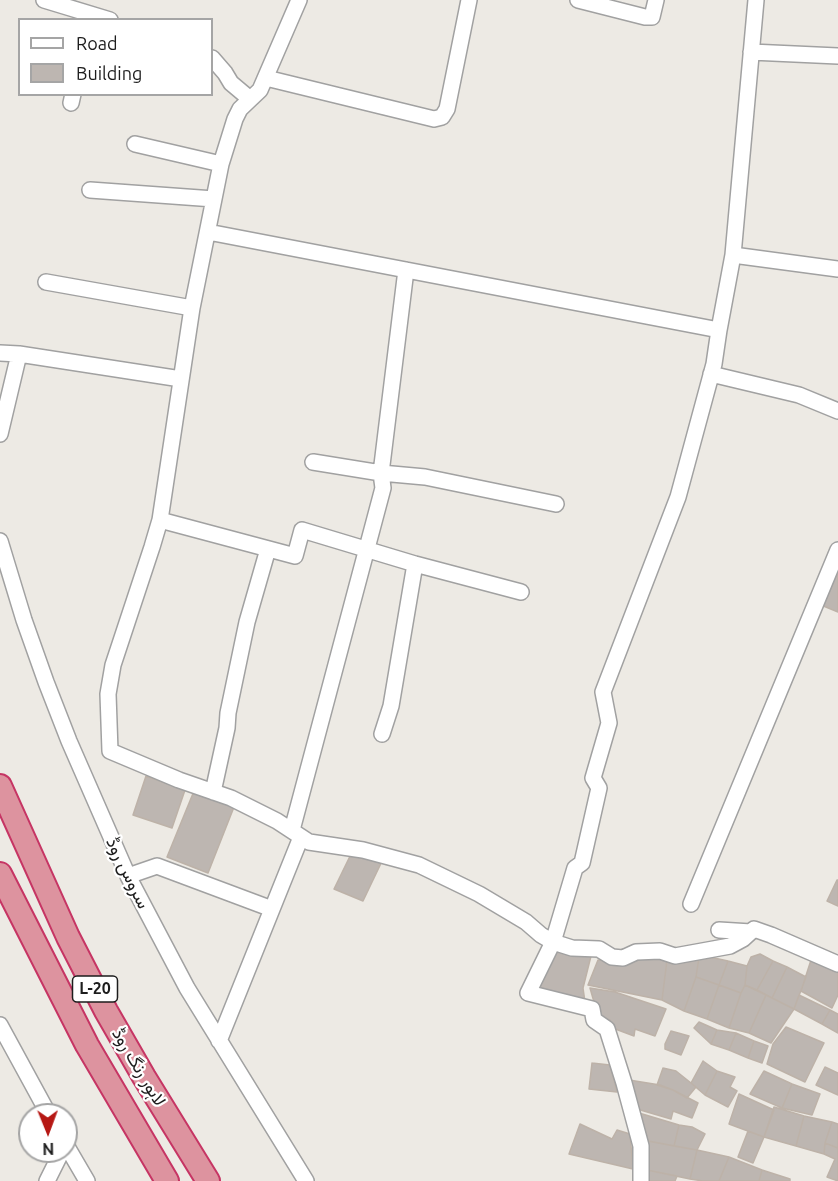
<!DOCTYPE html>
<meta charset="utf-8">
<style>
body{margin:0}
#map{position:relative;width:838px;height:1181px;overflow:hidden;background:#edeae4;font-family:Ubuntu,sans-serif}
canvas{display:block}
.legend{position:absolute;left:18px;top:18px;width:195px;height:78px;box-sizing:border-box;background:#fff;border:2px solid #a5a5a5;margin:0;padding:8px 10px;list-style:none;font-size:18px;color:#1d1d1d}
.legend li{display:flex;align-items:center;gap:12px;height:30px}
.legend b{width:30px;border:2px solid #a5a5a5}
.north{position:absolute;left:18px;top:1103px;width:60px;height:60px;box-sizing:border-box;background:#fff;border:2px solid #a5a5a5;border-radius:50%;rotate:179deg;font-size:16px;font-weight:700;line-height:24px;text-align:center;color:#1d1d1d}
.north::after{content:'';display:block;margin:auto;width:21px;height:27px;background:#b61814;clip-path:polygon(50% 0,100% 100%,50% 72%,0 100%)}
</style>
<div id="map">
<canvas width="838" height="1181"></canvas>
<ul class="legend">
<li><b style="height:8px;background:#fff"></b>Road</li>
<li><b style="height:16px;background:#bdb6b1"></b>Building</li>
</ul>
<div class="north">N</div>
</div>
<script>
const ctx = document.querySelector('canvas').getContext('2d');
ctx.lineJoin = 'round';
function fill(path, color) { ctx.fillStyle = color; ctx.fill(path, 'evenodd'); }
const toPath = rows => new Path2D(rows.map(r => 'M' + r).join(''));
function strokePath(path, color, width, dash) { ctx.strokeStyle = color; ctx.lineWidth = width; ctx.lineCap = dash ? 'butt' : 'round'; ctx.setLineDash(dash || []); ctx.stroke(path); }
function write(font, color, halo, rows, align = 'center') {
  ctx.font = font + ' Ubuntu,Vazirmatn,sans-serif'; ctx.lineWidth = 4.5; ctx.setLineDash([]); ctx.textBaseline = 'middle'; ctx.strokeStyle = halo; ctx.fillStyle = color; for (const [text, x, y, turn = 0] of rows) {
    ctx.save(); ctx.translate(x, y); ctx.rotate((+turn || 0) * Math.PI / 180); ctx.textAlign = isNaN(turn) ? turn : align; if (halo) ctx.strokeText(text, 0, 0); ctx.fillText(text, 0, 0); ctx.restore();
  }
}
const building = toPath([
 [834,574,838,575,838,612,821,605,834,574],
 [146,776,185,790,172,828,133,815,146,776],
 [194,791,234,807,208,873,167,857,194,791],
 [353,850,384,857,363,901,334,889,353,850],
 [837,880,838,880,838,906,827,901,837,880],
 [556,950,591,956,583,988,585,1002,536,989,556,950],
 [760,954,773,961,757,990,745,985,747,966,751,957,760,954],
 [705,956,728,961,719,985,696,977,699,957,705,956],
 [650,957,667,960,662,1000,588,985,598,960,627,963,632,960,650,957],
 [699,957,696,977,684,1011,662,1000,667,960,699,957],
 [812,957,838,968,838,995,832,1008,801,991,812,957],
 [728,961,747,966,745,985,741,993,719,985,728,961],
 [773,961,787,967,772,998,757,990,773,961],
 [787,967,806,977,794,1009,772,998,787,967],
 [696,977,719,985,707,1019,684,1011,696,977],
 [719,985,741,993,729,1028,707,1019,719,985],
 [745,985,766,995,749,1033,729,1028,741,993,745,985],
 [590,988,615,992,666,1009,655,1036,635,1029,634,1036,610,1027,610,1020,598,1016,590,988],
 [766,995,794,1009,771,1043,749,1033,766,995],
 [799,995,830,1010,822,1024,794,1009,799,995],
 [830,1010,838,1014,838,1033,822,1024,830,1010],
 [699,1022,717,1030,711,1044,694,1028,699,1022],
 [786,1027,824,1043,805,1082,767,1064,773,1044,786,1027],
 [717,1030,736,1033,729,1050,711,1044,717,1030],
 [671,1031,689,1036,681,1055,665,1049,665,1044,671,1031],
 [736,1033,754,1041,748,1058,729,1050,736,1033],
 [754,1041,768,1046,762,1063,748,1058,754,1041],
 [703,1061,717,1071,705,1095,691,1083,703,1061],
 [592,1063,610,1065,617,1092,589,1089,592,1063],
 [825,1067,838,1073,838,1095,816,1085,825,1067],
 [663,1068,676,1071,696,1087,687,1098,673,1090,657,1085,663,1068],
 [717,1071,735,1077,730,1087,737,1091,728,1107,705,1095,717,1071],
 [764,1071,792,1084,782,1108,750,1094,764,1071],
 [629,1080,660,1085,673,1090,698,1103,692,1118,673,1111,671,1119,637,1109,629,1080],
 [792,1084,820,1094,812,1115,782,1108,792,1084],
 [739,1094,774,1110,764,1137,729,1124,739,1094],
 [774,1107,804,1116,796,1146,764,1137,774,1107],
 [639,1113,679,1125,674,1146,648,1141,639,1113],
 [804,1116,832,1122,825,1143,824,1154,796,1146,804,1116],
 [832,1122,838,1124,838,1148,825,1143,832,1122],
 [580,1124,612,1139,617,1130,630,1134,633,1169,569,1154,580,1124],
 [679,1125,692,1127,705,1134,697,1150,674,1146,679,1125],
 [748,1131,764,1137,753,1163,738,1157,748,1131],
 [648,1141,697,1150,690,1179,647,1170,648,1141],
 [825,1143,838,1148,838,1181,827,1177,835,1159,824,1154,825,1143],
 [697,1150,729,1157,719,1181,703,1181,690,1179,697,1150],
 [729,1157,762,1170,759,1181,719,1181,729,1157],
 [647,1170,677,1176,675,1181,646,1181,647,1170],
 [762,1170,790,1179,790,1181,759,1181,762,1170]
]);
fill(building, '#bdb6b1');
strokePath(building, '#bdb2a8', 1.5);
const minor = toPath([
 [44,0,110,20],
 [299,0,260,90,240,109,235,119,221,164,192,308,160,520,152,547,113,665,108,694,110,751,179,780,231,798,277,821,309,842,363,850,419,865,479,894,526,922,541,935,553,942,572,948,599,949,612,957,623,958,636,952,660,951,675,956,730,946,743,939,754,929,771,935,838,964],
 [578,0,645,17,652,17,656,0],
 [751,52,838,56],
 [212,58,225,73,231,83,250,99],
 [266,78,434,119,442,117,447,109,469,0],
 [71,103,73,94],
 [135,144,221,164],
 [90,190,214,199],
 [208,232,719,330,714,364,678,497,603,692,609,723,593,778,599,788,582,863,575,868,553,942,528,993,592,1009,594,1020,607,1029,624,1083,641,1146,641,1181],
 [733,255,756,0],
 [46,282,192,308],
 [719,330,733,255,838,269],
 [0,353,19,354,181,379],
 [711,374,799,395,838,411],
 [0,434,19,354],
 [313,462,381,473,425,477,556,504],
 [160,520,295,556,302,530,415,564,521,592],
 [0,541,24,620,46,682,69,741,128,876,187,988,306,1181],
 [382,734,391,706,415,564],
 [213,792,227,728,228,713,247,622,268,549],
 [292,830,383,488,381,473,406,270],
 [128,876,157,866,272,909],
 [691,904,838,550],
 [719,930,751,932],
 [0,1025,49,1115],
 [219,1041,301,837],
 [66,1145,87,1181],
 [47,1181,62,1151]
]);
const highway = toPath([
 [0,786,68,937,106,1011,144,1077,208,1181],
 [0,874,87,1045,167,1181]
]);
strokePath(minor, '#a1a1a1', 18);
strokePath(highway, '#c63564', 26);
strokePath(minor, '#fff', 15);
strokePath(highway, '#dd939f', 22);
for (const [x, y, w] of [
 [95,989,45]
]) { const box = new Path2D(); box.roundRect(x - w / 2, y - 13, w, 26, 4.5); ctx.fillStyle = '#fff'; ctx.fill(box); strokePath(box, '#1d1d1d', 1.5); }
write('bold 16px', '#1d1d1d', null, [
 ["L-20",95,989]
]);
write('18px', '#1d1d1d', '#fff', [
 ["سروس روڈ",128,873,64],
 ["لاہور رنگ روڈ",139,1067,59]
]);
</script>
